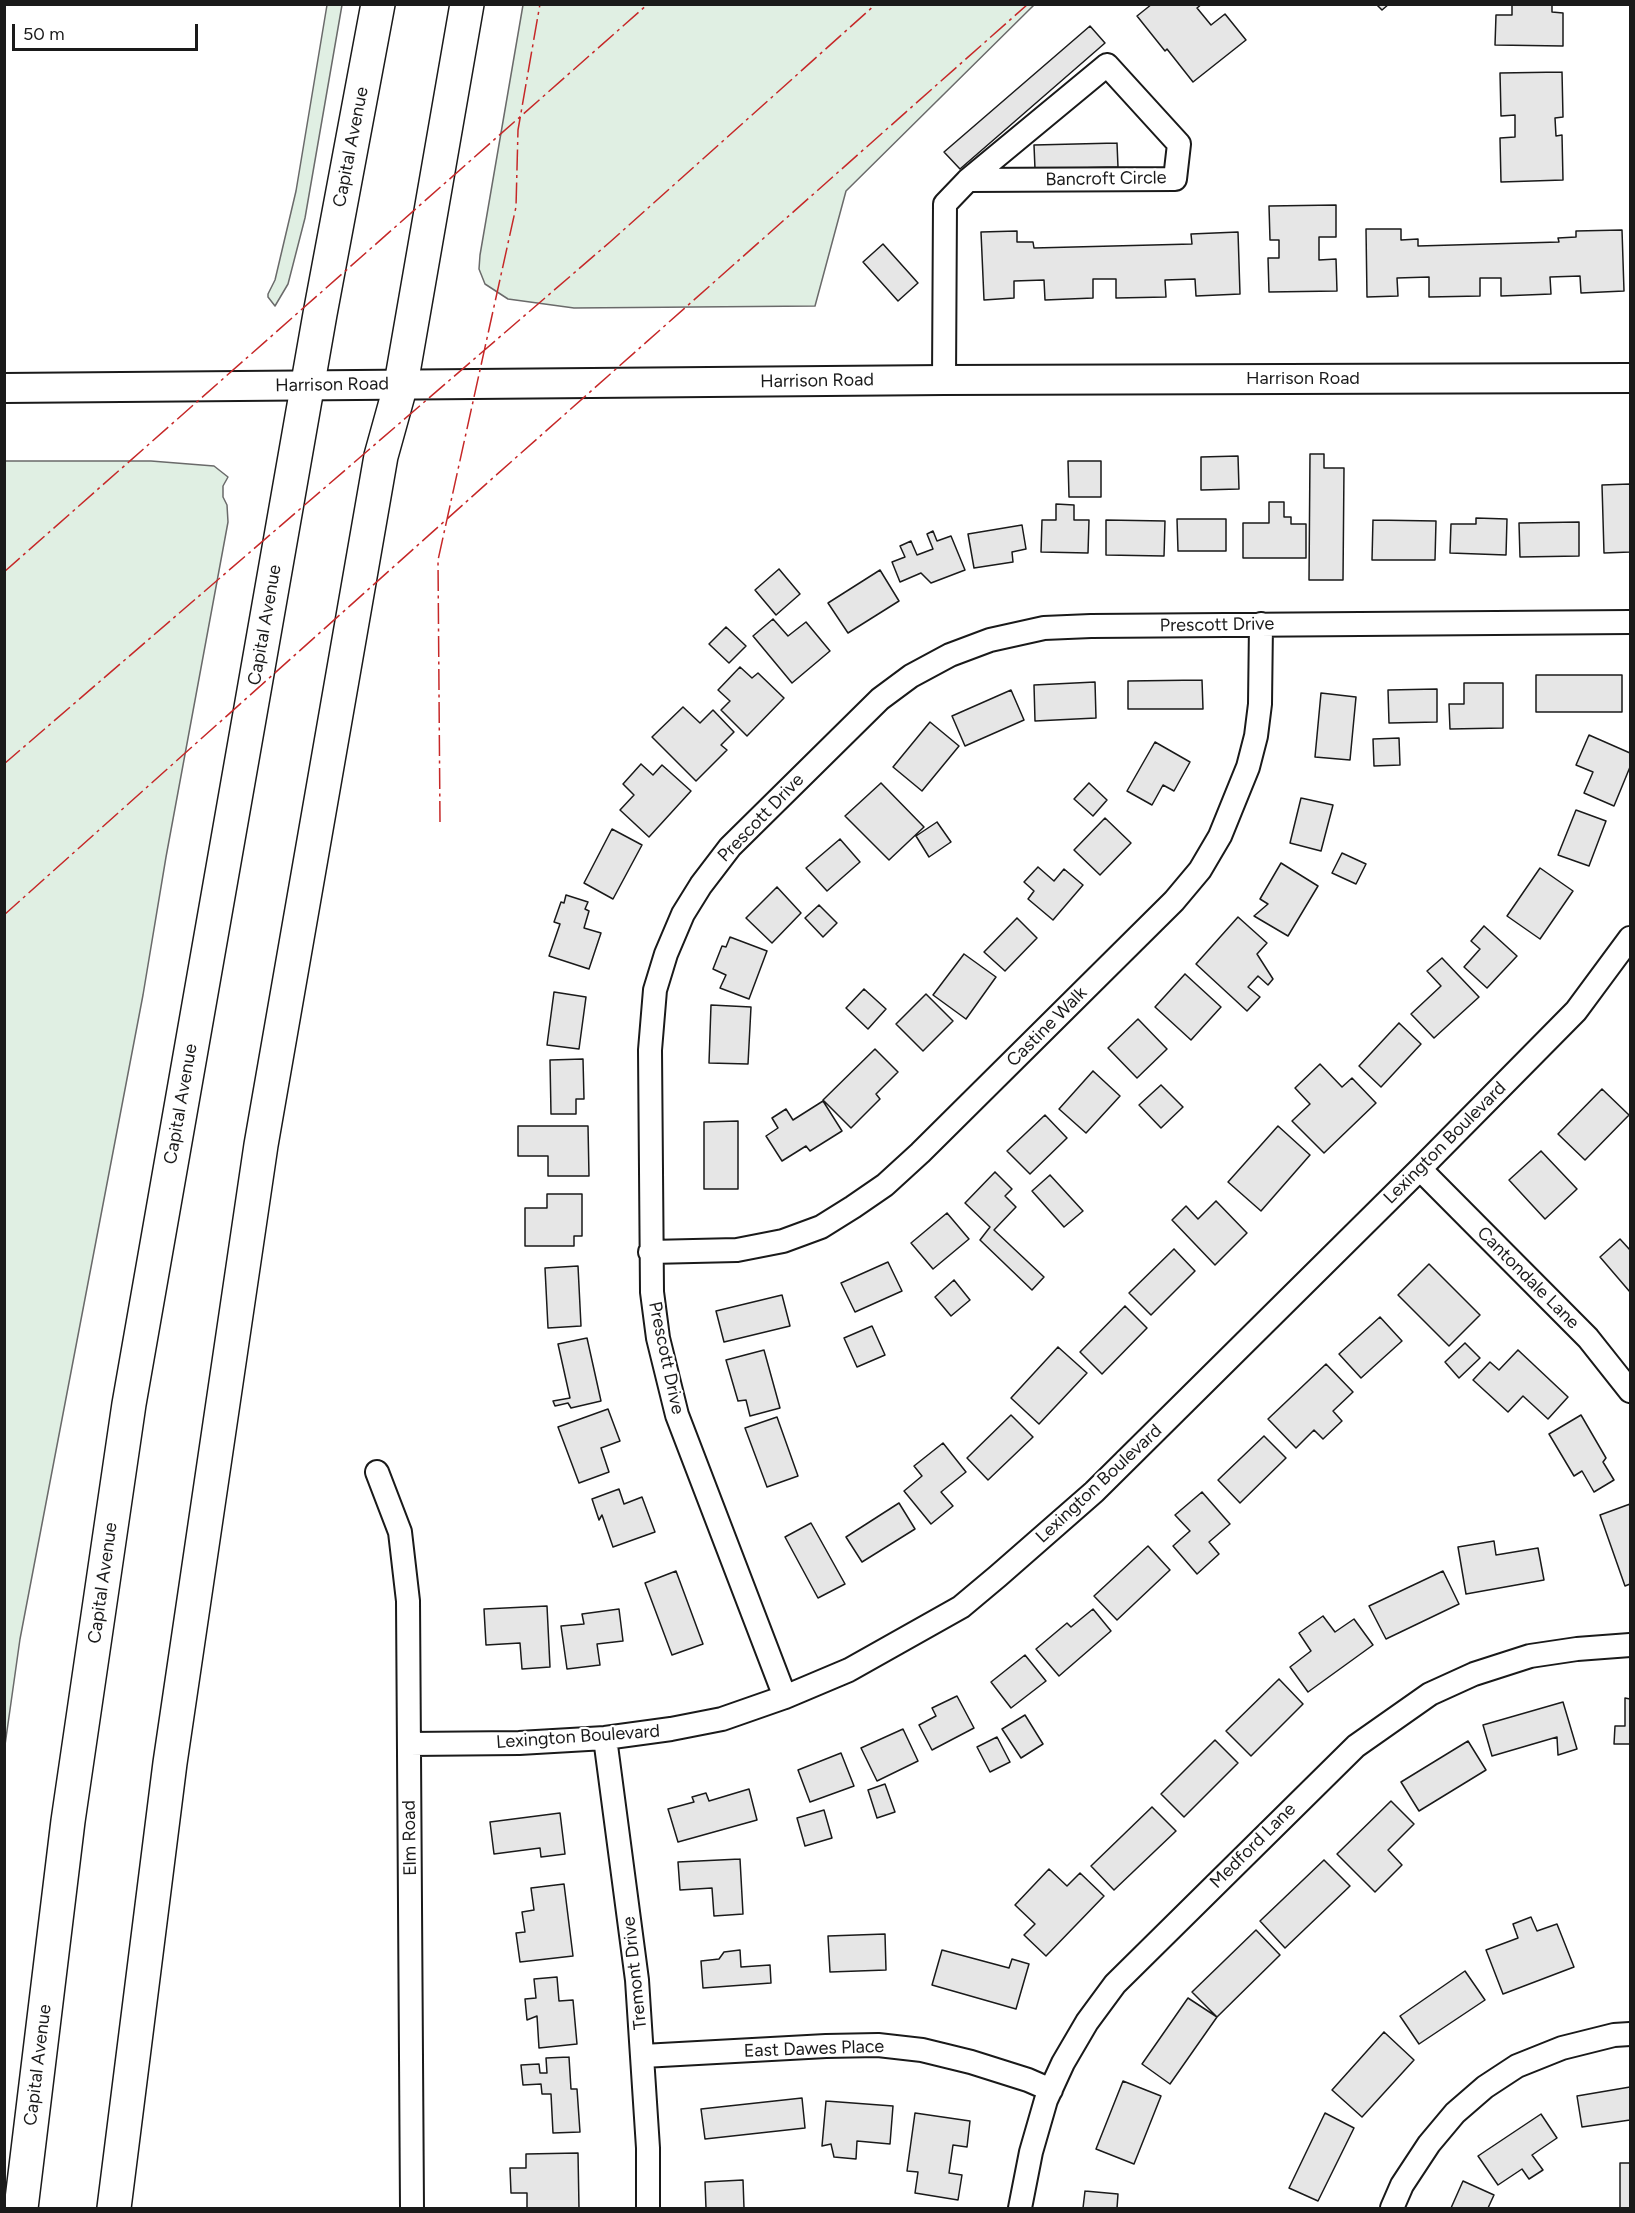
<!DOCTYPE html>
<style>
body{margin:0}
#map{position:relative;width:1635px;height:2213px;overflow:hidden;background:#fff;font-family:Figtree,sans-serif}
canvas{display:block}
.frame{position:absolute;inset:0;border:6px solid #1a1a1a;pointer-events:none}
.scale{position:absolute;left:12px;top:24px;width:186px;height:27px;box-sizing:border-box;border:3px solid #1a1a1a;border-top:0;padding-left:8px;font-size:18px;line-height:21px;white-space:nowrap;color:#1a1a1a;-webkit-text-stroke:4px #fff;paint-order:stroke}
</style>
<div id="map">
<canvas width="1635" height="2213"></canvas>
<div class="frame"></div>
<div class="scale">50 m</div>
</div>
<script>
const ctx = document.querySelector('canvas').getContext('2d');
ctx.lineJoin = 'round';
function fill(path, color) { ctx.fillStyle = color; ctx.fill(path, 'evenodd'); }
const toPath = rows => new Path2D(rows.map(r => 'M' + r).join(''));
function strokePath(path, color, width, dash) { ctx.strokeStyle = color; ctx.lineWidth = width; ctx.lineCap = dash ? 'butt' : 'round'; ctx.setLineDash(dash || []); ctx.stroke(path); }
function write(font, color, halo, rows, align = 'center') {
  ctx.font = font + ' Figtree,sans-serif'; ctx.lineWidth = 4.5; ctx.setLineDash([]); ctx.textBaseline = 'middle'; ctx.strokeStyle = halo; ctx.fillStyle = color; for (const [text, x, y, turn = 0] of rows) {
    ctx.save(); ctx.translate(x, y); ctx.rotate((+turn || 0) * Math.PI / 180); ctx.textAlign = isNaN(turn) ? turn : align; if (halo) ctx.strokeText(text, 0, 0); ctx.fillText(text, 0, 0); ctx.restore();
  }
}
const green = toPath([
 [327,5,342,5,305,218,288,284,275,306,268,297,268,294,275,280,296,191,327,5],
 [523,5,523,4,1034,5,846,191,815,306,574,308,508,299,485,284,479,269,480,255,523,5],
 [5,461,151,461,214,466,228,477,223,486,223,497,227,505,228,522,166,857,143,995,20,1639,5,1745,5,461]
]);
fill(green, '#e0efe3');
strokePath(green, '#6a6a6a', 1.5);
const building = toPath([
 [1152,4,1202,4,1197,8,1211,25,1225,14,1246,40,1193,82,1167,49,1165,51,1137,16,1152,4],
 [1376,4,1389,4,1382,10,1376,4],
 [1512,4,1552,4,1552,12,1563,13,1563,46,1495,45,1496,15,1512,15,1512,4],
 [1090,26,1105,43,960,169,944,152,1090,26],
 [1562,72,1563,117,1555,118,1556,136,1562,135,1563,180,1501,182,1500,138,1515,137,1515,115,1501,116,1500,73,1562,72],
 [1117,143,1118,167,1035,169,1034,145,1117,143],
 [1336,205,1336,237,1319,237,1319,260,1336,259,1337,291,1269,292,1268,258,1279,258,1279,240,1270,240,1269,206,1336,205],
 [1366,229,1401,229,1401,240,1418,239,1418,246,1559,242,1558,238,1576,237,1576,231,1622,230,1624,291,1581,293,1580,276,1550,277,1551,294,1501,296,1501,278,1480,278,1480,296,1429,297,1429,277,1397,278,1398,296,1367,297,1366,229],
 [1017,231,1017,242,1033,242,1034,248,1192,244,1191,234,1238,232,1240,294,1196,296,1195,279,1165,280,1166,297,1116,298,1116,279,1093,279,1093,298,1045,300,1044,280,1014,281,1014,298,984,300,981,232,1017,231],
 [883,244,918,283,898,301,863,262,883,244],
 [1310,454,1324,454,1324,468,1344,468,1343,580,1309,580,1310,454],
 [1238,456,1239,489,1201,490,1201,457,1238,456],
 [1068,461,1101,461,1101,497,1069,497,1068,461],
 [1630,484,1630,552,1604,553,1602,485,1630,484],
 [1269,502,1284,502,1284,517,1291,517,1291,524,1306,524,1306,558,1243,558,1243,523,1269,523,1269,502],
 [1056,504,1074,505,1074,520,1089,520,1088,553,1041,552,1042,520,1056,520,1056,504],
 [1476,518,1507,519,1506,555,1450,553,1451,524,1476,524,1476,518],
 [1177,519,1226,519,1226,551,1178,551,1177,519],
 [1106,520,1165,521,1164,556,1106,555,1106,520],
 [1373,520,1436,521,1435,560,1372,560,1373,520],
 [1579,522,1579,556,1520,557,1519,523,1579,522],
 [1022,525,1026,549,1012,552,1013,562,974,568,968,534,1022,525],
 [933,531,937,541,951,536,965,570,931,583,921,573,900,582,892,562,905,557,900,546,911,541,917,555,933,549,927,534,933,531],
 [779,569,800,594,776,615,755,590,779,569],
 [880,570,899,601,848,633,828,603,880,570],
 [773,619,788,636,806,622,830,651,792,683,753,636,773,619],
 [726,627,746,646,729,663,709,644,726,627],
 [740,667,752,678,758,673,784,698,747,736,721,710,730,701,718,690,740,667],
 [1536,675,1622,675,1622,712,1536,712,1536,675],
 [1202,680,1203,709,1128,709,1128,681,1202,680],
 [1095,682,1096,718,1035,721,1034,685,1095,682],
 [1464,683,1503,683,1503,728,1450,729,1449,704,1464,704,1464,683],
 [1437,689,1437,722,1389,723,1388,690,1437,689],
 [1011,690,1024,720,965,746,952,716,1011,690],
 [1321,693,1356,697,1350,760,1315,757,1321,693],
 [683,707,700,723,713,710,734,732,721,745,727,750,696,781,652,737,683,707],
 [930,722,959,746,922,791,893,767,930,722],
 [1589,735,1630,753,1630,767,1614,806,1584,793,1593,772,1576,765,1589,735],
 [1399,738,1400,765,1374,766,1373,739,1399,738],
 [1155,742,1190,762,1174,791,1163,785,1152,805,1127,791,1155,742],
 [641,764,653,775,662,765,691,791,649,837,620,810,634,795,623,784,641,764],
 [881,783,924,827,889,860,845,816,881,783],
 [1089,783,1107,800,1093,816,1074,799,1089,783],
 [1301,798,1333,805,1321,851,1290,843,1301,798],
 [1576,810,1606,821,1589,866,1558,855,1576,810],
 [1105,818,1131,843,1100,875,1074,850,1105,818],
 [937,822,951,842,929,857,916,836,937,822],
 [612,829,642,845,613,899,584,883,612,829],
 [840,839,860,862,827,891,806,868,840,839],
 [1342,853,1366,864,1356,884,1332,873,1342,853],
 [1281,863,1318,886,1288,936,1254,916,1268,904,1260,899,1281,863],
 [1038,867,1054,881,1064,869,1083,885,1053,920,1028,899,1034,891,1024,882,1038,867],
 [1540,868,1573,891,1540,939,1507,916,1540,868],
 [777,887,801,913,772,943,746,918,777,887],
 [566,895,588,902,585,909,589,911,584,928,601,933,589,969,549,956,560,924,554,922,561,902,564,903,566,895],
 [819,905,837,923,823,937,805,918,819,905],
 [1238,917,1267,943,1257,954,1273,979,1268,985,1258,976,1248,987,1260,997,1247,1011,1196,964,1238,917],
 [1017,918,1037,938,1005,971,984,952,1017,918],
 [1484,926,1517,956,1487,988,1464,967,1480,949,1471,941,1484,926],
 [730,937,767,951,749,999,720,988,726,975,713,969,722,946,726,947,730,937],
 [964,954,996,977,966,1019,933,995,964,954],
 [1442,958,1479,997,1434,1038,1411,1014,1441,986,1427,971,1442,958],
 [1185,974,1221,1007,1191,1040,1155,1007,1185,974],
 [864,989,886,1009,868,1029,846,1008,864,989],
 [554,992,586,997,579,1049,547,1045,554,992],
 [926,994,953,1021,923,1051,896,1024,926,994],
 [711,1005,751,1007,748,1064,709,1063,711,1005],
 [1138,1019,1167,1049,1137,1078,1108,1048,1138,1019],
 [1399,1023,1421,1044,1381,1087,1359,1066,1399,1023],
 [875,1049,898,1072,876,1094,880,1099,851,1128,823,1100,875,1049],
 [583,1059,584,1099,576,1099,576,1114,551,1114,550,1060,583,1059],
 [1320,1064,1342,1087,1352,1078,1376,1103,1324,1153,1292,1121,1310,1104,1295,1088,1320,1064],
 [1093,1071,1120,1096,1086,1133,1059,1109,1093,1071],
 [1161,1085,1183,1107,1161,1128,1139,1105,1161,1085],
 [1602,1089,1629,1115,1585,1160,1558,1134,1602,1089],
 [823,1101,842,1131,810,1151,806,1146,782,1161,766,1136,778,1128,772,1118,786,1109,793,1120,823,1101],
 [1045,1115,1067,1138,1030,1174,1007,1151,1045,1115],
 [738,1121,738,1189,704,1189,704,1122,738,1121],
 [518,1126,588,1126,589,1176,548,1176,548,1156,518,1156,518,1126],
 [1278,1126,1310,1155,1261,1211,1228,1182,1278,1126],
 [1541,1151,1577,1189,1545,1219,1509,1180,1541,1151],
 [995,1172,1012,1189,1005,1196,1016,1207,994,1230,1044,1277,1032,1290,980,1240,990,1227,965,1203,995,1172],
 [1050,1175,1083,1211,1064,1227,1032,1191,1050,1175],
 [547,1194,582,1194,582,1236,574,1236,574,1246,525,1246,525,1208,547,1208,547,1194],
 [1216,1201,1247,1233,1215,1265,1172,1220,1186,1206,1198,1219,1216,1201],
 [947,1213,969,1239,933,1269,911,1243,947,1213],
 [1620,1239,1630,1250,1630,1292,1600,1257,1620,1239],
 [1174,1249,1195,1271,1151,1315,1129,1293,1174,1249],
 [888,1262,902,1291,855,1312,841,1283,888,1262],
 [1429,1264,1480,1315,1449,1346,1398,1295,1429,1264],
 [578,1266,581,1326,548,1328,545,1268,578,1266],
 [954,1280,970,1300,951,1316,935,1297,954,1280],
 [782,1295,790,1326,724,1342,716,1311,782,1295],
 [1125,1306,1147,1328,1102,1374,1080,1352,1125,1306],
 [1380,1317,1402,1341,1361,1378,1339,1354,1380,1317],
 [872,1326,885,1355,857,1367,844,1338,872,1326],
 [587,1338,601,1401,571,1408,568,1403,555,1406,553,1401,570,1398,558,1344,587,1338],
 [1465,1343,1480,1358,1459,1378,1445,1362,1465,1343],
 [1058,1347,1087,1373,1039,1424,1011,1398,1058,1347],
 [764,1350,780,1408,750,1416,746,1400,738,1401,726,1360,764,1350],
 [1518,1350,1568,1397,1548,1419,1523,1396,1508,1412,1473,1380,1490,1362,1499,1370,1518,1350],
 [1326,1364,1353,1392,1333,1411,1342,1421,1323,1439,1314,1430,1296,1448,1268,1419,1326,1364],
 [608,1409,620,1441,601,1448,609,1472,579,1483,558,1427,608,1409],
 [1011,1415,1033,1437,988,1480,967,1458,1011,1415],
 [1581,1415,1606,1458,1603,1462,1614,1480,1594,1492,1582,1471,1574,1476,1549,1434,1581,1415],
 [777,1417,798,1476,767,1487,745,1428,777,1417],
 [1264,1436,1286,1458,1240,1503,1218,1480,1264,1436],
 [943,1443,966,1472,941,1492,953,1506,931,1524,904,1491,922,1476,914,1466,943,1443],
 [619,1489,624,1504,642,1497,655,1532,613,1547,602,1515,599,1520,592,1499,619,1489],
 [1202,1492,1230,1524,1209,1542,1219,1554,1197,1574,1173,1546,1190,1531,1175,1515,1202,1492],
 [899,1503,915,1529,862,1562,846,1537,899,1503],
 [1630,1504,1630,1584,1625,1586,1600,1515,1630,1504],
 [811,1523,845,1584,818,1598,785,1537,811,1523],
 [1494,1541,1496,1555,1538,1548,1544,1580,1466,1594,1458,1547,1494,1541],
 [1148,1546,1170,1570,1117,1620,1094,1596,1148,1546],
 [676,1571,703,1644,672,1655,645,1583,676,1571],
 [1443,1571,1459,1604,1386,1639,1369,1606,1443,1571],
 [547,1606,550,1667,522,1669,520,1643,486,1645,484,1609,547,1606],
 [619,1609,623,1641,597,1644,600,1665,567,1669,561,1626,584,1624,582,1614,619,1609],
 [1093,1609,1111,1631,1059,1676,1036,1649,1067,1623,1071,1627,1093,1609],
 [1323,1616,1335,1632,1354,1619,1373,1645,1308,1692,1290,1667,1311,1651,1299,1633,1323,1616],
 [1025,1655,1046,1681,1011,1708,991,1682,1025,1655],
 [1279,1679,1303,1704,1251,1756,1226,1731,1279,1679],
 [957,1696,974,1728,932,1750,919,1725,936,1716,932,1708,957,1696],
 [1625,1698,1630,1699,1630,1744,1614,1744,1615,1726,1625,1726,1625,1698],
 [1563,1702,1577,1749,1558,1755,1557,1737,1492,1756,1483,1725,1563,1702],
 [1025,1715,1043,1744,1021,1758,1002,1729,1025,1715],
 [903,1729,918,1761,877,1781,861,1748,903,1729],
 [997,1737,1010,1762,990,1772,977,1747,997,1737],
 [1215,1740,1238,1763,1184,1817,1161,1794,1215,1740],
 [1468,1741,1486,1770,1419,1811,1401,1782,1468,1741],
 [841,1753,854,1786,810,1802,798,1770,841,1753],
 [885,1784,895,1812,877,1818,868,1790,885,1784],
 [749,1789,757,1820,678,1842,668,1809,694,1802,692,1797,706,1793,709,1801,749,1789],
 [1391,1801,1414,1824,1388,1850,1402,1865,1375,1892,1337,1854,1391,1801],
 [1152,1807,1176,1831,1114,1890,1091,1866,1152,1807],
 [824,1810,832,1838,805,1846,797,1818,824,1810],
 [560,1813,565,1854,541,1857,540,1848,494,1854,490,1822,560,1813],
 [740,1859,743,1914,714,1916,712,1888,680,1890,678,1862,740,1859],
 [1324,1860,1350,1886,1285,1948,1260,1921,1324,1860],
 [1049,1869,1067,1886,1080,1873,1104,1896,1046,1956,1024,1935,1035,1924,1015,1905,1049,1869],
 [564,1884,573,1956,520,1962,516,1933,525,1932,522,1912,534,1910,531,1888,564,1884],
 [1531,1917,1537,1931,1557,1924,1574,1967,1503,1994,1486,1950,1518,1938,1513,1924,1531,1917],
 [1256,1930,1280,1955,1217,2017,1192,1992,1256,1930],
 [885,1934,886,1970,830,1972,828,1936,885,1934],
 [740,1950,741,1967,770,1965,771,1983,703,1988,701,1961,719,1959,724,1952,740,1950],
 [942,1950,1009,1968,1012,1959,1029,1964,1016,2009,932,1985,942,1950],
 [1465,1971,1485,2000,1419,2044,1400,2016,1465,1971],
 [557,1977,559,2001,573,2000,577,2044,539,2048,537,2016,527,2020,525,1999,536,1998,534,1979,557,1977],
 [1188,1998,1217,2017,1170,2084,1142,2064,1188,1998],
 [1384,2032,1414,2060,1362,2117,1332,2090,1384,2032],
 [569,2057,571,2089,577,2089,580,2132,553,2133,551,2094,542,2094,541,2084,523,2085,521,2065,539,2064,540,2073,547,2073,546,2058,569,2057],
 [1123,2081,1161,2096,1134,2164,1096,2149,1123,2081],
 [1630,2087,1630,2120,1582,2127,1577,2096,1630,2087],
 [802,2098,805,2128,705,2139,701,2109,802,2098],
 [826,2101,893,2106,890,2144,857,2141,856,2159,834,2157,831,2144,822,2146,826,2101],
 [915,2113,970,2121,967,2147,953,2145,949,2173,962,2175,958,2200,915,2193,918,2172,907,2171,915,2113],
 [1325,2113,1354,2128,1318,2201,1289,2188,1325,2113],
 [1541,2114,1557,2138,1532,2155,1543,2170,1529,2179,1522,2169,1498,2185,1478,2156,1541,2114],
 [578,2153,579,2208,527,2208,527,2193,511,2193,510,2168,526,2168,526,2154,578,2153],
 [1620,2163,1630,2163,1630,2208,1620,2208,1620,2163],
 [743,2180,744,2208,706,2208,705,2182,743,2180],
 [1463,2181,1494,2195,1488,2208,1451,2208,1463,2181],
 [1085,2191,1118,2194,1117,2208,1083,2208,1085,2191]
]);
fill(building, '#e6e6e6');
strokePath(building, '#1a1a1a', 1.5);
const minor = toPath([
 [944,380,945,204,968,180,1175,179,1179,144,1107,65,968,180],
 [1420,1169,1588,1338,1630,1391],
 [650,1252,737,1250,783,1241,821,1227,853,1207,885,1185,920,1153,1174,901,1200,870,1220,836,1248,767,1256,736,1260,704,1261,624],
 [377,1472,400,1532,408,1601,412,2208],
 [785,1697,677,1415,658,1338,652,1292,650,1050,655,990,666,954,683,914,701,885,730,847,880,699,911,676,950,655,990,640,1044,628,1091,626,1630,622],
 [605,1738,637,1980,648,2148,648,2208],
 [409,1744,519,1743,605,1738,671,1729,722,1719,785,1697,849,1670,961,1607,998,1576,1094,1492,1420,1169,1576,1011,1630,938],
 [643,2056,826,2046,878,2045,922,2050,971,2062,1028,2080,1051,2090],
 [1020,2208,1031,2152,1046,2100,1063,2063,1087,2022,1115,1984,1356,1746,1430,1694,1474,1674,1530,1656,1577,1649,1630,1645],
 [1392,2208,1402,2185,1429,2144,1455,2113,1485,2087,1517,2066,1562,2048,1614,2035,1630,2034]
]);
const tertiary = toPath([
 [4,388,944,380,1630,378]
]);
const trunk = toPath([
 [21,2208,68,1821,129,1404,320,314,378,4],
 [114,2208,170,1763,261,1145,381,456,401,384,467,4]
]);
strokePath(minor, '#1a1a1a', 26);
strokePath(tertiary, '#1a1a1a', 32);
strokePath(trunk, '#1a1a1a', 36);
strokePath(minor, '#fff', 22);
strokePath(tertiary, '#fff', 28);
strokePath(trunk, '#fff', 33);
strokePath(toPath([
 [4,572,648,4],
 [4,764,610,242,876,4],
 [440,822,438,560,516,207,518,130,540,4],
 [4,915,494,477,1028,4]
]), '#c62828', 1.5, [21, 4.5, 3, 4.5]);
write('18px', '#1a1a1a', '#fff', [
 ["Capital Avenue",351,147,-79],
 ["Bancroft Circle",1106,179,-1],
 ["Harrison Road",1303,379],
 ["Harrison Road",817,381,-1],
 ["Harrison Road",332,385,-1],
 ["Capital Avenue",265,625,-80],
 ["Prescott Drive",1217,625,-1],
 ["Prescott Drive",761,818,-46],
 ["Castine Walk",1047,1027,-45],
 ["Capital Avenue",181,1104,-80],
 ["Lexington Boulevard",1445,1143,-45],
 ["Cantondale Lane",1528,1278,45],
 ["Prescott Drive",666,1358,78],
 ["Lexington Boulevard",1099,1484,-43],
 ["Capital Avenue",103,1583,-82],
 ["Lexington Boulevard",578,1737,-4],
 ["Elm Road",410,1838,-91],
 ["Medford Lane",1253,1846,-45],
 ["Tremont Drive",635,1973,-96],
 ["East Dawes Place",814,2049,-2],
 ["Capital Avenue",38,2065,-83]
]);
</script>
